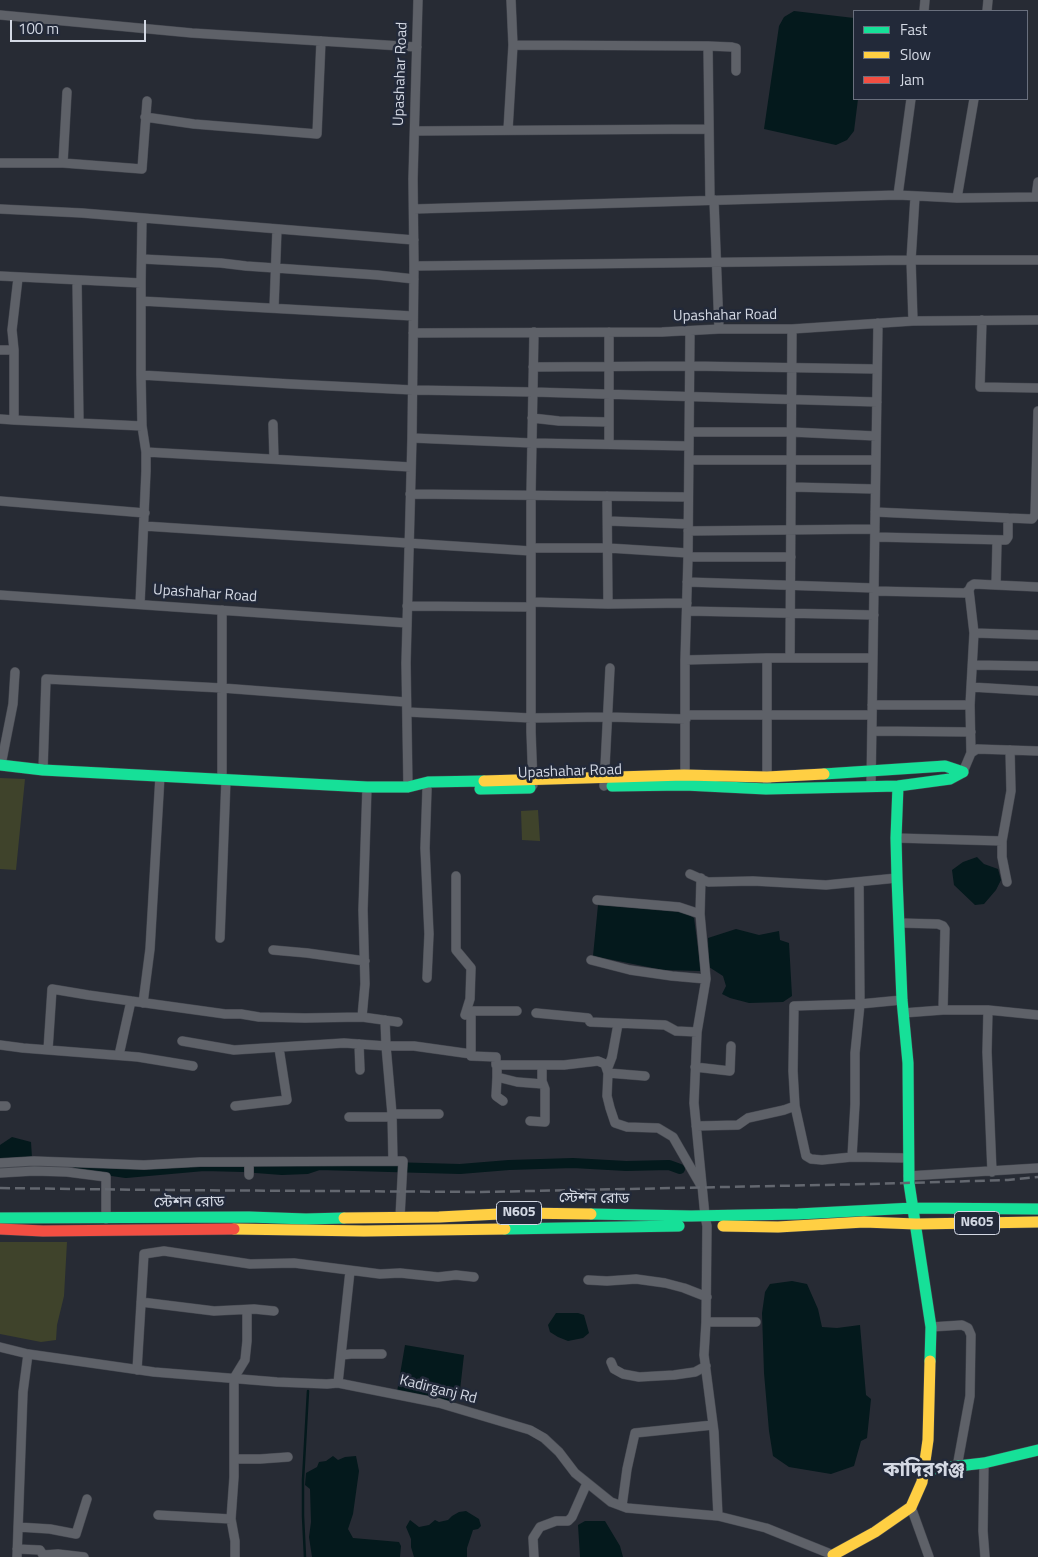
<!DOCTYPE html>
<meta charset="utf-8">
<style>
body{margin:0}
#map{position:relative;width:1038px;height:1557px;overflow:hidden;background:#272b34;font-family:"Titillium Web",sans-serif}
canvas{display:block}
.legend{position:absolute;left:853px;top:10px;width:175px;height:90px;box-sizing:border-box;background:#222939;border:1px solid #696f7d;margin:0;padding:6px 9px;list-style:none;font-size:15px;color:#d4d9e4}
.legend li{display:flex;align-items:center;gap:10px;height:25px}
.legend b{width:25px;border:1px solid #696f7d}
.scale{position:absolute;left:10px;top:20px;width:136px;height:22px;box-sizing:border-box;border:2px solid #d4d9e4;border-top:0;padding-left:6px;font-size:15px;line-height:18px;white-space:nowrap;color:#d4d9e4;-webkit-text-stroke:4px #222939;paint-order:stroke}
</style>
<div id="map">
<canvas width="1038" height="1557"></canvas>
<ul class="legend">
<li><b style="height:6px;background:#16e098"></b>Fast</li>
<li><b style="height:6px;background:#ffcf43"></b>Slow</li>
<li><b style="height:6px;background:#f24e42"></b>Jam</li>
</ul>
<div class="scale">100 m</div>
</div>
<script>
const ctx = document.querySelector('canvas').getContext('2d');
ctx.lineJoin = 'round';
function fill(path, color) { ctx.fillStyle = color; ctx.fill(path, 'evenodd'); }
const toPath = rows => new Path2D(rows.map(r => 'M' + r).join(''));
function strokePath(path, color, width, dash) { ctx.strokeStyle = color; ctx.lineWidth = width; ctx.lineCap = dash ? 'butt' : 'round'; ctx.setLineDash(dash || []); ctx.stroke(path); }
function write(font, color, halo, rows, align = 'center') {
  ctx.font = font + ' "Titillium Web","Noto Sans Bengali",sans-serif'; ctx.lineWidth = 5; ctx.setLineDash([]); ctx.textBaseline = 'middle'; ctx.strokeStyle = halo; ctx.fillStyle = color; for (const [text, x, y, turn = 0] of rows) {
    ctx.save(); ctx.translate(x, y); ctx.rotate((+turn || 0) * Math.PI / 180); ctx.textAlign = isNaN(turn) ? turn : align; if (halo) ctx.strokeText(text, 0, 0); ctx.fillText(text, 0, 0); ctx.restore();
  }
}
fill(toPath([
 [0,778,25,779,16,870,0,869],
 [538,810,540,841,522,840,521,811],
 [0,1242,67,1242,64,1296,57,1325,56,1340,41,1342,0,1334]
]), '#3f432b');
fill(toPath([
 [794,11,854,18,854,99,858,99,854,131,847,140,836,145,764,129,779,26,784,17],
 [977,857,984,864,998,869,1001,880,996,890,984,904,975,905,954,885,952,870,963,862],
 [598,905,684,912,694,918,701,971,663,970,593,956],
 [736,929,759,935,779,931,780,940,789,943,792,996,783,1002,749,1003,730,998,722,994,726,986,723,976,709,967,708,938],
 [12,1137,31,1142,32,1158,0,1161,0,1145],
 [792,1281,807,1284,818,1309,822,1327,837,1328,860,1325,866,1395,871,1399,867,1438,861,1441,854,1466,831,1474,789,1467,773,1456,769,1431,764,1373,762,1313,765,1292,770,1284],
 [556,1313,578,1313,584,1315,589,1333,583,1338,568,1341,558,1337,550,1332,548,1325],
 [405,1345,464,1355,460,1390,455,1403,397,1392],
 [333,1456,338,1460,345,1457,356,1456,359,1471,353,1514,348,1529,353,1538,399,1542,401,1546,400,1557,312,1557,309,1537,311,1522,310,1489,305,1485,306,1473,317,1467,319,1462,326,1461],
 [466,1511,479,1519,481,1526,478,1529,473,1530,467,1548,467,1557,414,1557,411,1547,411,1539,406,1527,410,1520,419,1527,429,1525,435,1520,439,1522,448,1520,452,1516,459,1512],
 [585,1521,605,1521,620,1546,623,1557,580,1557,578,1525]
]), '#04191c');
strokePath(toPath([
 [305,1557,303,1516,303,1480,308,1391]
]), '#04191c', 2.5);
strokePath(toPath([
 [78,1166,126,1173,204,1166,243,1167,282,1170,307,1169,319,1165,460,1169,509,1165,573,1163,626,1166,669,1165,680,1169],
 [0,1168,49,1165]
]), '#04191c', 10);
const street = toPath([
 [924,11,925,0],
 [987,11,988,0],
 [0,15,192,33,417,47],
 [513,45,708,46,710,200],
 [708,46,732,47,736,48,736,71],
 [67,92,63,163,142,169,147,101],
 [145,117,194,124,317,134,321,41],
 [508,130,513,45,511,0],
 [415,131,709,129],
 [0,163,63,163],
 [898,195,911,99],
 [1036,197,1038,182],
 [957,198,974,99],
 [714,200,719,329],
 [0,209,82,213,414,240],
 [414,209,898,195,957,198,1038,197],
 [142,259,221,263,246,266,377,275,414,279],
 [414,266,911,260,1038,260],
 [0,276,141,283,141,301,413,316],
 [77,280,79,423],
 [141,283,142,218],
 [274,308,277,229],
 [982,320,980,387,1038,388],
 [913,321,911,260,915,197],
 [609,332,609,422],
 [413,333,662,332,719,329,792,329,913,321,1038,320],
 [0,350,14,350],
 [533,367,690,366,877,369],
 [141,375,291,384,413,390,533,392,877,402],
 [532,418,559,421,609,422,609,444],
 [0,419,14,420,14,350,12,330,18,278],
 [14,420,142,426],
 [273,424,274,459],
 [689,432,791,432,876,436],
 [412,438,532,443,689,446],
 [146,452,411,467],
 [689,460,876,460],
 [791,487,875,489],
 [410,494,688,497],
 [0,501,145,513],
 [875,512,1008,518],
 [608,521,688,524],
 [144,526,531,551],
 [688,531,875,529],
 [875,537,1006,540,1008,537,1008,518,1032,519,1035,515,1038,411],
 [531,548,608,548,688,553],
 [688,557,791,557],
 [687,582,874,588],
 [996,585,997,541],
 [969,590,974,633,971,687],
 [874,591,965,593,969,590,971,586,974,584,1038,587],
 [0,595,407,623],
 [531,602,608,604,607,496],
 [140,604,146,471,146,452,142,426,141,375,141,301],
 [608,604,687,603],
 [407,606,531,607],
 [222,610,222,779],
 [687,611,874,615],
 [974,633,1038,635],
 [790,658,873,658],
 [685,660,767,658],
 [973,665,1038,666],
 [872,705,970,705,971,687,1038,691],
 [970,705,971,753],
 [407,712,531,718,607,717,686,719],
 [686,715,872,715],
 [872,731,971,732],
 [1,765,13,704,15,672],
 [43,770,46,679,222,688,406,702],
 [963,772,971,753,977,749,1038,751],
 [685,780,685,660,688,557,690,331],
 [767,781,767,658,790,658,792,329],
 [533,785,531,732,531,494,534,332],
 [604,786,610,668],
 [871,786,878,323],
 [408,787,406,663,412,438,414,266,413,179,418,0],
 [427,789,425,848,429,934,427,978],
 [896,838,1002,841,1011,791,1010,750],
 [1002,841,1002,857,1007,882],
 [690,874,708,882,753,881,826,885,897,878],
 [456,876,456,950,471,968,470,999,465,1015,471,1014],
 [701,878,700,914,706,979,697,1032,694,1103,705,1216,707,1226,706,1322,704,1355,714,1432,718,1516],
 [859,882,860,1004,794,1006,793,1071,795,1106,806,1156,811,1159,822,1160,852,1157,908,1158],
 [597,900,679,907,700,914],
 [900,923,938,924,943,926,945,929,943,1010],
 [220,938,226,779],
 [273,950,307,953,365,961],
 [591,960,630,970,672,976,706,979],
 [143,1003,150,949,160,776],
 [988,1010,987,1052,992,1172],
 [517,1011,473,1011,471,1014,471,1056,496,1057,496,1065,564,1065,598,1061,605,1064,608,1073,607,1096,610,1108,615,1123,627,1127,658,1128,673,1137,700,1184],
 [536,1013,588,1018,590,1022,665,1025,676,1031,697,1032],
 [903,1013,943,1010,988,1010,1038,1015],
 [362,1017,365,984,363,910,367,787],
 [385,1020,386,1046,414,1046,471,1054],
 [182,1041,234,1050,344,1043,386,1046,392,1114,393,1161],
 [359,1044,360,1070],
 [0,1045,23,1048,138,1057,193,1066],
 [48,1050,52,989,88,995,225,1014,241,1014,259,1017,305,1018,362,1017,398,1022],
 [119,1055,131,1001],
 [497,1065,497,1077,517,1082,543,1084],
 [695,1067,730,1071,731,1046],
 [607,1070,612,1057,618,1024],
 [608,1073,645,1076],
 [497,1077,496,1096,503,1101],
 [0,1106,6,1106],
 [235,1106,287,1100,279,1048],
 [349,1117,388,1117,392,1114,439,1114],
 [530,1121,545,1122,545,1089,542,1081,542,1065],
 [696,1126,738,1125,748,1118,784,1110,795,1106],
 [852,1157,855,1104,855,1053,860,1004,902,1000],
 [249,1162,249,1175],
 [0,1163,34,1161,144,1165,200,1162,403,1161,400,1217],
 [0,1173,34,1171,67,1172,106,1177,106,1219],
 [908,1176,1038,1168],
 [588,1280,607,1281,636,1279,665,1283,684,1288,707,1297],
 [141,1302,214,1311,254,1309,274,1311],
 [706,1322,756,1322],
 [931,1327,962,1325,968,1328,971,1335,970,1396,957,1467],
 [0,1347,28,1354,154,1372,277,1382,327,1384,338,1383,439,1403,530,1430,544,1438,559,1452,575,1473,611,1502,627,1508,718,1516,766,1528,833,1555],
 [342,1355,351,1354,382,1354],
 [611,1362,614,1369,623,1374,639,1377,674,1375,695,1372,706,1366],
 [137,1370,144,1254,164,1251,250,1264,294,1263,380,1274,400,1273,438,1277,456,1275,474,1277],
 [338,1383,350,1271],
 [234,1459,260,1459,288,1457],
 [984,1463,983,1531,985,1557],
 [622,1506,627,1469,635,1433,713,1425],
 [911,1507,929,1557],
 [158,1515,231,1519],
 [18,1527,50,1529,76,1534,87,1499],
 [17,1549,40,1550,43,1555,58,1554,84,1557],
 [17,1557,23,1392,28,1354],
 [235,1557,235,1541,231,1519,234,1477,234,1378,245,1360,247,1341,247,1310],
 [534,1557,533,1538,540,1527,556,1521,568,1521,572,1517,587,1483]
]);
const fast = toPath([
 [0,765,43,770,367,787,408,787,428,782,484,781],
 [824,774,945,766,963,772],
 [612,786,685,785,766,789,898,786,950,779,963,772],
 [898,786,896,838,897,878,902,1000,908,1063,909,1183,931,1327,930,1361],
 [480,789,530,788],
 [591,1214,691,1216,798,1214,913,1208,1038,1209],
 [0,1218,249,1217,306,1219,344,1218],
 [505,1229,679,1226],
 [924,1470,984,1463,1038,1450]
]);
const slow = toPath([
 [484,781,684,775,767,777,824,774],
 [344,1218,439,1217,519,1213,591,1214],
 [723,1226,778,1227,864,1222,916,1224,1038,1222],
 [234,1229,364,1231,505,1229],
 [834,1557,833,1555,875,1532,911,1507,922,1482,928,1440,930,1361]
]);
const jam = toPath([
 [0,1229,43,1231,234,1229]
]);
strokePath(street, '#44474f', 10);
strokePath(fast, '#44474f', 12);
strokePath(slow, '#44474f', 12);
strokePath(jam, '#44474f', 12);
strokePath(street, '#5e6168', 9);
strokePath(fast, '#16e098', 11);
strokePath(slow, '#ffcf43', 11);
strokePath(jam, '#f24e42', 11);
strokePath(toPath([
 [0,1188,159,1190,481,1192,870,1184,1008,1180,1038,1177]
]), '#63676f', 2.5, [10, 5]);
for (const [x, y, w] of [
 [519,1213,45],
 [977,1223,45]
]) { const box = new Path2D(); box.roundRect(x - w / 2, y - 11.5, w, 23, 4); ctx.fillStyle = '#222939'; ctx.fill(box); strokePath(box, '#d4d9e4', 1); }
write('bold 14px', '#d4d9e4', null, [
 ["N605",519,1213],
 ["N605",977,1223]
]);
write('15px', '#d4d9e4', '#222939', [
 ["Upashahar Road",401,74,-88],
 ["Upashahar Road",725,316,-1],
 ["Upashahar Road",205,594,4],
 ["Upashahar Road",570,772,-2],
 ["স্টেশন রোড",594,1199,1],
 ["স্টেশন রোড",189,1203,-1],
 ["Kadirganj Rd",438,1390,14]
]);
write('bold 20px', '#d4d9e4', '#222939', [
 ["কাদিরগঞ্জ",924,1471]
]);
</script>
